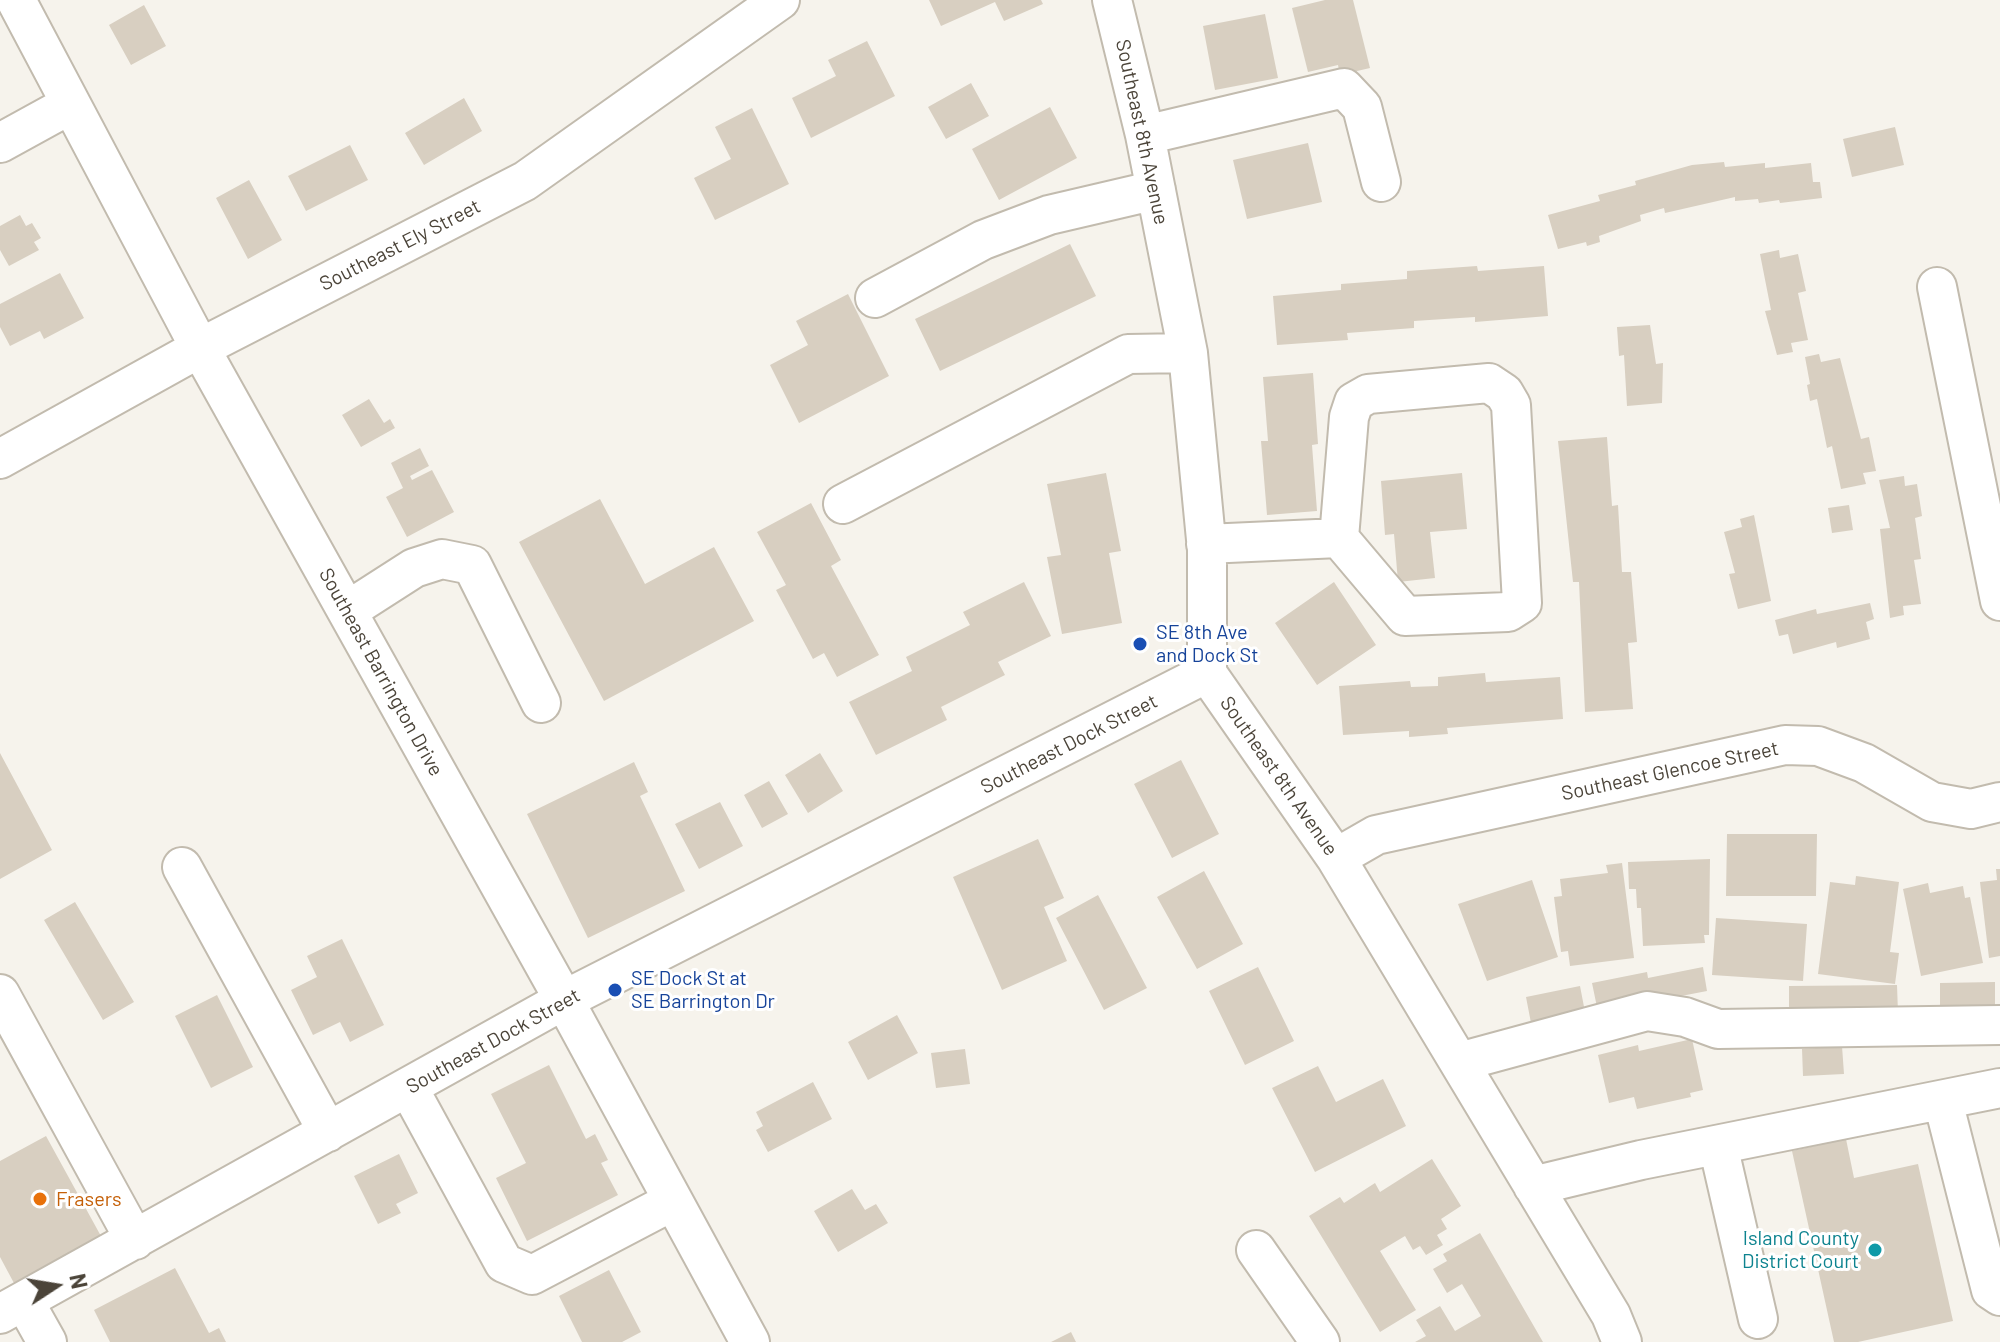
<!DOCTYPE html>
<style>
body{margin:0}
#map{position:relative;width:2000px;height:1342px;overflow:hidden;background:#f6f3ec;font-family:Barlow,sans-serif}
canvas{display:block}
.north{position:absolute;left:16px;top:1246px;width:80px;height:80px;-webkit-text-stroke:6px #fff;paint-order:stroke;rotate:78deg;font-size:22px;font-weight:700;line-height:32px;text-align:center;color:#4b4439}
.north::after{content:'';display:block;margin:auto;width:28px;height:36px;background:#4b4439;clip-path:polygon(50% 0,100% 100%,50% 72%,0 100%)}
</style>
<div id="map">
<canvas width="2000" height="1342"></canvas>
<div class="north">N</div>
</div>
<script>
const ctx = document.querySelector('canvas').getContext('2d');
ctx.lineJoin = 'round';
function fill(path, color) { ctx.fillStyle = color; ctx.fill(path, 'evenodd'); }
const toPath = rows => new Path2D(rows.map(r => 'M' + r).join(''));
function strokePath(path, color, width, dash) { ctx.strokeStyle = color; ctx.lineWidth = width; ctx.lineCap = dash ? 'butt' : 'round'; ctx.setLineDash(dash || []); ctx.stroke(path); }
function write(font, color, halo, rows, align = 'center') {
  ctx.font = font + ' Barlow,sans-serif'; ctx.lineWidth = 6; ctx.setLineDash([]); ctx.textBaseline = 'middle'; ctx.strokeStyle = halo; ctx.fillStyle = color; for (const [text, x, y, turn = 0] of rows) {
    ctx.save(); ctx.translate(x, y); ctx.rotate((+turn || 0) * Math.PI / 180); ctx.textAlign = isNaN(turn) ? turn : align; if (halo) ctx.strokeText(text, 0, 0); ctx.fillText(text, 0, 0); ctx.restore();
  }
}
fill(toPath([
 [929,0,1041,0,1043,4,1004,21,995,2,941,26],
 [1325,0,1353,0,1370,68,1340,75,1338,65,1308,72,1292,8],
 [144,5,166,46,131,65,109,25],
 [1265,14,1278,78,1215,90,1203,26],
 [867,41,895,96,811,138,792,98,836,76,828,60],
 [971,83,989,116,946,139,928,107],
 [464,98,482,131,424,165,405,133],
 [1050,107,1077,158,999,200,972,149],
 [752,108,789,184,715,220,694,178,731,159,715,127],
 [1895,127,1904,165,1852,177,1843,139],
 [1308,143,1322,202,1247,219,1233,160],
 [350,145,368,180,306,211,288,176],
 [1724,162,1725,167,1765,163,1765,168,1811,163,1813,182,1820,182,1822,198,1780,203,1779,200,1759,203,1758,199,1735,201,1735,197,1665,213,1664,208,1640,215,1641,221,1599,236,1600,242,1587,246,1586,242,1558,249,1548,215,1600,201,1598,195,1636,185,1635,181,1692,165],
 [249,180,282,240,248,259,216,198],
 [20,215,26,226,32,223,41,238,34,242,39,250,9,266,0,250,0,226],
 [1070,244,1096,296,940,371,915,319],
 [1779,250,1780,258,1798,254,1806,291,1798,293,1808,340,1791,343,1793,352,1777,355,1765,311,1771,310,1760,254],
 [1477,266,1478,271,1544,266,1548,316,1475,322,1475,317,1414,321,1414,328,1347,333,1348,340,1277,345,1273,296,1341,290,1341,284,1407,279,1407,271],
 [60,273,84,318,44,339,40,331,10,346,0,327,0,304],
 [848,294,889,376,799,423,770,365,808,345,796,321],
 [1650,325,1656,364,1663,363,1662,403,1627,406,1624,355,1619,356,1617,327],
 [1819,354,1821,362,1840,358,1861,439,1869,437,1876,471,1863,473,1866,484,1841,489,1832,446,1827,448,1817,399,1810,401,1807,385,1810,384,1805,357],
 [1313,373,1318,444,1312,445,1317,511,1267,515,1261,441,1268,441,1263,377],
 [369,399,384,423,390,419,395,428,361,447,342,415],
 [1607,437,1612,506,1618,505,1622,572,1631,572,1637,642,1628,643,1633,709,1585,712,1579,582,1573,582,1558,441],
 [420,448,429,466,410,476,412,480,432,470,454,512,407,537,386,497,403,488,391,463],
 [1106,473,1121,551,1109,553,1122,623,1062,634,1047,557,1061,555,1047,484],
 [1462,473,1467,529,1430,532,1435,578,1398,582,1394,534,1385,535,1381,481],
 [1904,476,1905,486,1917,484,1922,516,1915,518,1921,559,1914,560,1921,604,1903,606,1904,615,1890,618,1880,529,1890,528,1879,480],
 [600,499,645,584,714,547,754,621,604,701,519,542],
 [811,503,841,560,831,566,879,655,837,677,824,653,813,659,776,590,786,585,757,532],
 [1849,505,1853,530,1832,533,1828,508],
 [1754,515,1771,601,1738,609,1729,574,1735,573,1724,532,1742,527,1740,519],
 [1024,582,1051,636,998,662,1005,675,941,707,947,720,876,755,849,702,912,671,906,657,970,625,963,612],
 [1334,582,1376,645,1317,685,1275,623],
 [1870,603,1874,619,1866,622,1870,639,1837,648,1836,642,1793,654,1788,634,1779,636,1775,620,1816,609,1817,614],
 [1485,673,1486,682,1560,677,1563,719,1447,728,1448,734,1409,737,1409,731,1343,735,1339,686,1410,681,1411,687,1438,686,1438,677],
 [0,753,52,850,0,879],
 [820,753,843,791,808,813,785,775],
 [1181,760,1219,834,1172,858,1134,784],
 [634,762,648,792,640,796,685,891,588,938,527,814],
 [769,781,788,814,762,828,744,795],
 [720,802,743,846,699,869,675,824],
 [1727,834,1817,834,1816,896,1726,896],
 [1038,839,1064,898,1044,907,1067,961,1002,990,953,877],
 [1710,859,1709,935,1704,935,1705,943,1643,946,1641,908,1637,908,1636,889,1629,889,1628,862],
 [1622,863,1634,958,1570,966,1568,951,1561,952,1554,897,1562,896,1560,879,1608,873,1606,865],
 [1996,869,2000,869,2000,956,1989,958,1980,882,1997,880],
 [1204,871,1243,944,1197,969,1157,897],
 [1856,876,1899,882,1890,952,1899,953,1895,984,1818,974,1830,882,1855,885],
 [1532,880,1558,957,1487,981,1458,904],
 [1928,883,1930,893,1963,886,1965,898,1970,897,1983,963,1921,976,1903,889],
 [1098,895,1147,988,1104,1010,1056,918],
 [75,902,134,1002,103,1020,44,920],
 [1716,918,1807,924,1803,981,1712,975],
 [342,939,384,1025,350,1042,340,1022,313,1035,291,990,317,977,307,956],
 [1258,967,1294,1041,1245,1065,1209,991],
 [1703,967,1707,991,1598,1012,1592,983,1647,972,1648,978],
 [1995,982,1995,1009,1940,1010,1940,983],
 [1897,985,1898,1013,1789,1014,1789,986],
 [1580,986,1585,1012,1531,1023,1526,997],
 [217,995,253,1067,211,1088,175,1016],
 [897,1015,918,1053,868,1080,848,1042],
 [1692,1039,1703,1090,1690,1093,1691,1097,1637,1109,1634,1097,1609,1103,1598,1055,1638,1045,1639,1051],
 [1842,1046,1844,1074,1803,1076,1802,1049],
 [965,1049,970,1084,936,1088,931,1053],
 [549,1065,586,1139,595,1134,608,1160,601,1163,618,1195,527,1241,496,1178,526,1163,491,1094],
 [1318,1066,1336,1102,1383,1079,1406,1126,1315,1172,1272,1088],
 [813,1082,832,1119,768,1152,756,1130,763,1126,756,1112],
 [46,1136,102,1238,15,1285,0,1257,0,1161],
 [1846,1139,1854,1178,1918,1164,1953,1321,1858,1342,1834,1342,1792,1151],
 [399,1154,418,1193,396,1204,401,1213,378,1224,354,1176],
 [1432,1159,1461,1206,1441,1219,1447,1229,1437,1235,1443,1245,1426,1255,1420,1246,1413,1250,1405,1236,1380,1251,1416,1310,1380,1332,1309,1216,1340,1197,1344,1203,1375,1183,1380,1192],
 [852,1189,865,1210,876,1204,888,1223,838,1252,814,1211],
 [1480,1233,1543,1342,1415,1342,1426,1336,1416,1320,1440,1306,1455,1331,1481,1316,1462,1284,1447,1293,1433,1269,1447,1261,1443,1254],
 [175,1268,209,1333,219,1328,226,1342,110,1342,94,1310],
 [609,1270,641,1332,622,1342,582,1342,559,1296],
 [1071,1332,1076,1342,1051,1342]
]), '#d8cfc1');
const minor = toPath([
 [16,0,200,348,564,1000,750,1342],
 [1112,0,1145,135,1188,353,1207,550,1207,673,1336,858,1611,1315,1622,1342],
 [1145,135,1344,88,1362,107,1381,182],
 [0,143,71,104],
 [1937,287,2000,601],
 [875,298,983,240,1049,215,1156,190],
 [1489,383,1504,393,1511,405,1522,603,1508,612,1405,616,1339,538,1349,417,1354,402,1368,394,1489,383],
 [0,459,200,348,525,181,780,0],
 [843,504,1128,354,1188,353],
 [1206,544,1339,538],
 [347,611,414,568,442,559,472,565,541,703],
 [1336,858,1376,835,1785,745,1818,746,1864,763,1932,802,1971,809,2000,802],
 [182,867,328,1132],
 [0,994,135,1240],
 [1459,1062,1647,1011,1685,1017,1718,1029,2000,1025],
 [408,1087,504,1263,532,1275,673,1201],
 [1943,1101,1991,1290,2000,1296],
 [1718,1145,1758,1319],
 [1533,1186,1641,1160,2000,1088],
 [1256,1250,1320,1342],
 [24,1301,47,1342],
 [0,1314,564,1000,1207,673]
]);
strokePath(minor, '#c2bbae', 42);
strokePath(minor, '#fff', 38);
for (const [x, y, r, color] of [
 [1140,644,8,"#1a4fb4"],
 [615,990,8,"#1a4fb4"],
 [40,1199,8,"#e8710a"],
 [1875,1250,8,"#0f9aa8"]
]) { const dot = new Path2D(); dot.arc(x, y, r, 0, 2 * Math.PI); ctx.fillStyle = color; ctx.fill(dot); strokePath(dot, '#fff', 3); }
write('20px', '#4b4439', '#fff', [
 ["Southeast 8th Avenue",1142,132,78],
 ["Southeast Ely Street",400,245,-27],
 ["Southeast Barrington Drive",381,672,61],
 ["Southeast Dock Street",1069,744,-27],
 ["Southeast Glencoe Street",1670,771,-12],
 ["Southeast 8th Avenue",1279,776,55],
 ["Southeast Dock Street",493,1041,-29]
]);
write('20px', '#164399', '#fff', [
 ["SE 8th Ave",1156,632],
 ["and Dock St",1156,655],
 ["SE Dock St at",631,978],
 ["SE Barrington Dr",631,1001]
], 'left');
write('20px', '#c56008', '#fff', [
 ["Frasers",56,1199]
], 'left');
write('20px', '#0d838f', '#fff', [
 ["Island County",1859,1238],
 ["District Court",1859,1261]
], 'right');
</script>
